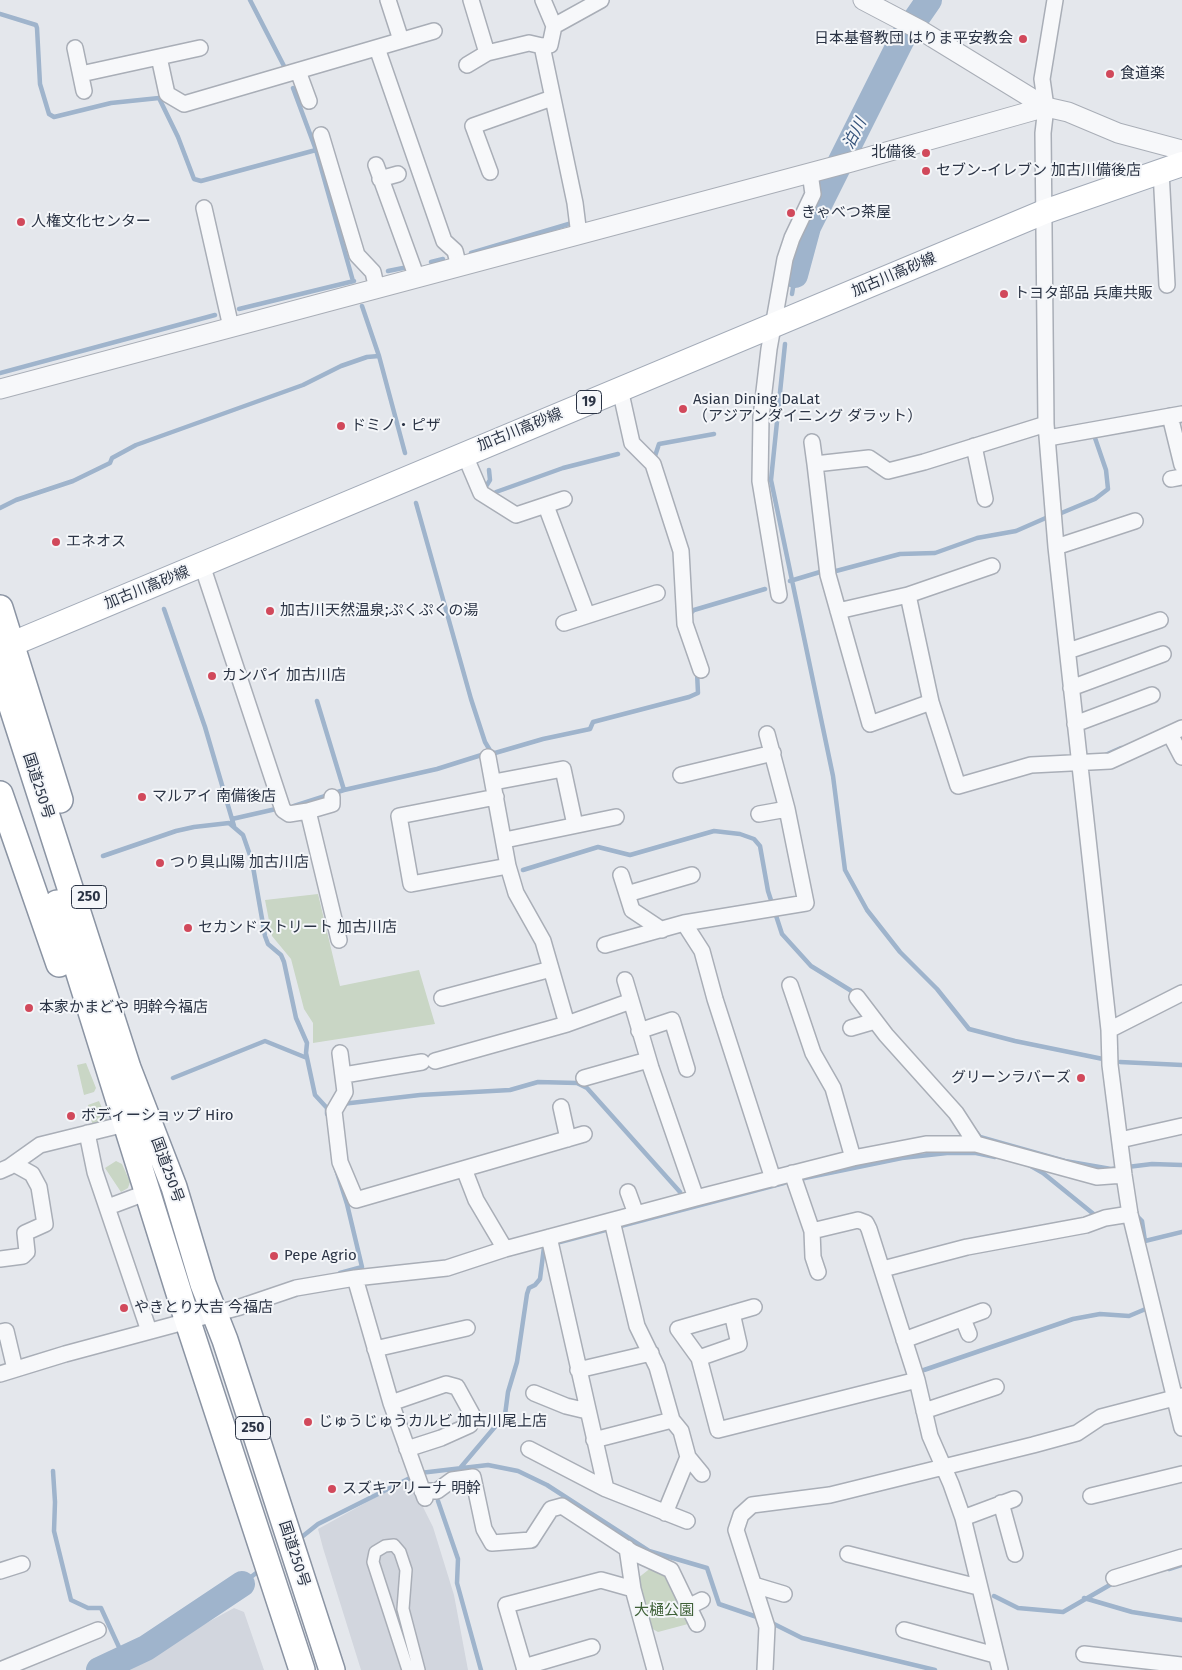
<!DOCTYPE html>
<meta charset="utf-8">
<style>
body{margin:0}
canvas{display:block;background:#e4e7ec}
</style>
<canvas width="1182" height="1670"></canvas>
<script>
const ctx = document.querySelector('canvas').getContext('2d');
ctx.lineJoin = 'round';
function fill(path, color) { ctx.fillStyle = color; ctx.fill(path, 'evenodd'); }
const toPath = rows => new Path2D(rows.map(r => 'M' + r).join(''));
function trace(path, color, width, dash) { ctx.strokeStyle = color; ctx.lineWidth = width; ctx.lineCap = dash ? 'butt' : 'round'; ctx.setLineDash(dash || []); ctx.stroke(path); }
function drawText(font, color, halo, rows, align = 'center') {
  ctx.font = font + ' "Fira Sans","Noto Sans JP",sans-serif'; ctx.lineWidth = 4; ctx.setLineDash([]); ctx.textBaseline = 'middle'; ctx.strokeStyle = halo; ctx.fillStyle = color; for (const [text, x, y, turn = 0] of rows) {
    ctx.save(); ctx.translate(x, y); ctx.rotate((+turn || 0) * Math.PI / 180); ctx.textAlign = isNaN(turn) ? turn : align; if (halo) ctx.strokeText(text, 0, 0); ctx.fillText(text, 0, 0); ctx.restore();
  }
}
const built = toPath([
 [412,1481,418,1497,433,1527,454,1595,468,1670,361,1670,323,1548,318,1529,378,1496],
 [234,1608,244,1612,264,1670,124,1670,148,1659,177,1639]
]);
const green = toPath([
 [318,894,340,986,419,970,435,1024,313,1043,313,1023,304,1009,291,959,272,936,265,900],
 [86,1063,96,1088,94,1092,84,1095,77,1065],
 [99,1101,107,1120,93,1127,88,1105],
 [116,1161,122,1164,130,1182,128,1188,121,1192,105,1168],
 [652,1567,666,1573,688,1624,658,1632,651,1628,638,1578]
]);
const stream = toPath([
 [250,0,284,66],
 [0,14,36,25,37,28,40,84,49,114,54,117,111,103,159,98,178,137,194,179,201,181,316,150],
 [293,88,316,150,353,281],
 [471,253,572,223],
 [431,262,443,259],
 [388,271,408,267],
 [792,294,795,275],
 [362,306,379,356,405,453],
 [239,309,354,281],
 [785,344,771,480,833,776,845,870,867,910,900,952,937,989,969,1029,1015,1041,1103,1059],
 [0,373,215,315],
 [655,456,659,444,714,434],
 [485,488,490,480,489,470],
 [496,492,563,468,618,454],
 [416,503,471,699,485,742,491,752],
 [0,508,16,500,73,481,110,463,112,458,136,445,303,385,341,366,367,357,379,356],
 [1059,514,1095,499,1108,489,1106,470,1095,438],
 [836,571,900,554,935,553,977,538,1016,531,1048,517],
 [790,581,820,572],
 [164,609,205,727,234,826],
 [690,614,694,610,765,589],
 [317,701,344,790],
 [1103,756,1121,748],
 [294,806,344,790,437,769,491,752,495,753,543,739,590,729,593,722,689,697,698,693,697,672],
 [232,819,276,809],
 [103,856,176,831,194,827,229,823,243,835,252,861,265,936,268,944,281,955,284,962,296,1018,307,1043,306,1053,315,1095,327,1108,327,1114],
 [523,870,598,847,630,855,714,831,740,834,754,839,760,846,768,891,782,934,811,966,858,995],
 [1120,1062,1182,1065],
 [173,1078,265,1041,307,1058],
 [342,1104,420,1095,510,1090,538,1082,577,1083,587,1088,680,1192],
 [977,1133,980,1137,1065,1161,1111,1169,1152,1164,1182,1165],
 [1029,1165,1043,1173,1096,1216],
 [335,1166,347,1204,362,1267,340,1273],
 [800,1179,902,1158,947,1153,976,1153,995,1157],
 [1138,1217,1142,1221,1145,1241,1182,1232],
 [560,1242,784,1183],
 [924,1370,1073,1319,1100,1314,1129,1316,1148,1308],
 [461,1467,505,1415,508,1392,517,1362,527,1294,529,1288,535,1285,540,1279,544,1247],
 [53,1471,55,1502,54,1531,71,1600,88,1608,101,1608,124,1658],
 [438,1501,458,1559,457,1583,481,1670],
 [298,1540,318,1524,420,1473,488,1465,518,1471,547,1485,649,1551,707,1568,719,1604,760,1618],
 [1169,1569,1182,1565],
 [242,1584,260,1570],
 [994,1596,1018,1608,1063,1612,1115,1582],
 [1084,1598,1132,1612,1182,1620],
 [770,1622,802,1638,935,1670]
]);
const river = toPath([
 [795,275,808,227,902,39,929,0],
 [99,1670,146,1648,242,1584]
]);
const pedestrian = toPath([
 [408,1670,373,1562,375,1552,385,1546,394,1545,400,1552,406,1570,403,1609,419,1670]
]);
const minor = toPath([
 [388,0,401,40],
 [471,0,487,53,529,43,542,46,575,203,579,235],
 [1055,0,1042,79,1046,107,1043,133,1046,424,1056,547,1109,1030,1110,1065,1124,1175,1130,1214,1182,1428],
 [554,26,601,0],
 [542,46,550,45,554,26,543,0],
 [75,48,84,91],
 [377,48,444,241,455,251,459,267],
 [159,57,167,94,184,104,434,31],
 [467,65,487,53],
 [298,71,309,101],
 [81,74,200,48],
 [321,135,357,255,373,272,377,289],
 [376,165,417,278],
 [1161,171,1167,285],
 [490,172,473,126,552,98],
 [380,179,398,174],
 [204,208,231,327],
 [620,389,632,443,653,464,681,551,685,624,701,670],
 [1170,416,1182,465],
 [1048,438,1182,414],
 [812,442,815,464],
 [974,446,985,499],
 [464,453,481,493,516,515,564,499],
 [1171,479,1182,477],
 [546,506,587,615],
 [1056,547,1135,521],
 [202,565,283,810,289,814,308,811,332,804,332,797],
 [779,595,760,481,761,417,769,349,785,259,792,238,813,194,810,173],
 [908,595,931,702,958,786,1031,765,1110,761,1182,728],
 [838,611,908,595,992,566],
 [564,623,657,593],
 [1068,651,1160,620],
 [1071,688,1163,654],
 [931,702,870,724,828,575,815,464,869,458,888,471,924,462,1046,424],
 [1075,724,1152,695],
 [1170,734,1182,757],
 [488,757,508,866,516,893,543,941,567,1024],
 [681,775,773,753],
 [494,782,563,769,575,825],
 [496,797,399,816,411,884,508,866],
 [308,811,339,940],
 [759,814,787,809],
 [505,840,616,817],
 [621,875,632,910,662,930],
 [627,894,692,875],
 [684,923,702,951,715,999,773,1179],
 [605,945,684,923,806,903,787,809,767,734],
 [625,980,651,1068,696,1198],
 [790,985,813,1053,833,1088,853,1158],
 [857,997,886,1035,956,1113,976,1144],
 [442,998,551,969],
 [851,1028,875,1021],
 [1109,1030,1182,993],
 [639,1031,672,1020,687,1069],
 [340,1053,345,1092,334,1111,340,1162,356,1200,584,1134],
 [435,1061,567,1024,631,1001],
 [344,1075,422,1062],
 [584,1078,648,1060],
 [561,1107,568,1139],
 [87,1133,95,1172,149,1331],
 [1120,1140,1182,1126],
 [464,1169,476,1200,505,1249],
 [0,1171,9,1167,40,1145,121,1125],
 [792,1173,812,1231,858,1220,866,1223,869,1229,917,1380,930,1436,951,1484,963,1518,1000,1670],
 [628,1192,636,1214],
 [108,1207,148,1192],
 [612,1221,637,1326,657,1367,672,1420,681,1431,688,1457,665,1513],
 [812,1231,813,1257,818,1272],
 [549,1237,606,1489],
 [0,1259,23,1256,27,1252,25,1233,45,1224,39,1187,32,1174,14,1164],
 [883,1269,967,1247,1086,1225,1105,1218,1130,1214],
 [355,1278,391,1403,425,1498],
 [754,1307,678,1329,699,1358,718,1430,917,1380],
 [963,1319,969,1334],
 [0,1332,6,1331,15,1369],
 [904,1340,983,1311],
 [375,1349,467,1328],
 [699,1358,739,1344,732,1313],
 [578,1370,651,1353],
 [0,1374,65,1354,240,1307,296,1288,355,1278,447,1268,505,1249,696,1198,853,1158,926,1144,976,1144,1097,1177,1124,1175],
 [534,1393,566,1406,587,1411],
 [391,1403,446,1384,457,1387,473,1416,470,1425,441,1438,407,1449],
 [924,1411,996,1387],
 [594,1440,672,1420],
 [529,1449,606,1489,687,1521],
 [688,1457,702,1474],
 [422,1491,437,1491,452,1480,473,1477,484,1529,492,1543,531,1540,551,1509,562,1506,632,1552,671,1570,697,1624],
 [1091,1496,1182,1474],
 [1001,1503,1015,1554],
 [963,1518,1014,1499],
 [627,1548,633,1589],
 [848,1554,978,1587],
 [0,1571,22,1564],
 [1114,1578,1182,1557],
 [754,1585,784,1594],
 [688,1607,702,1600],
 [904,1630,995,1655],
 [1084,1654,1182,1665],
 [524,1667,592,1647],
 [0,1670,98,1630],
 [525,1670,506,1605,601,1580,633,1589,655,1670],
 [765,1670,767,1627,736,1530,741,1515,752,1505,830,1495,1033,1445,1077,1433,1101,1417,1182,1396]
]);
const tertiary = toPath([
 [863,0,922,31,1046,107],
 [0,389,851,162,1046,107,1068,112,1118,133,1182,150]
]);
const primary = toPath([
 [0,649,1044,212,1182,164]
]);
const trunk = toPath([
 [0,608,60,800],
 [0,670,128,1068,174,1187,203,1284,225,1340,332,1670],
 [0,794,59,964],
 [57,903,188,1322,302,1670]
]);
const markers = [
 [1023,39,5,"#d1495b"],
 [1110,74,5,"#d1495b"],
 [926,153,5,"#d1495b"],
 [926,171,5,"#d1495b"],
 [791,213,5,"#d1495b"],
 [21,222,5,"#d1495b"],
 [1004,294,5,"#d1495b"],
 [683,409,5,"#d1495b"],
 [341,426,5,"#d1495b"],
 [56,542,5,"#d1495b"],
 [270,611,5,"#d1495b"],
 [212,676,5,"#d1495b"],
 [142,797,5,"#d1495b"],
 [160,863,5,"#d1495b"],
 [188,928,5,"#d1495b"],
 [29,1008,5,"#d1495b"],
 [1081,1078,5,"#d1495b"],
 [71,1116,5,"#d1495b"],
 [274,1256,5,"#d1495b"],
 [124,1308,5,"#d1495b"],
 [308,1422,5,"#d1495b"],
 [332,1489,5,"#d1495b"]
];
const shields = [
 [589,402,25],
 [89,897,35],
 [253,1428,35]
];
const shieldNames = [
 ["19",589,402],
 ["250",89,897],
 ["250",253,1428]
];
const poiNames = [
 ["日本基督教団 はりま平安教会",1013,39,"right"],
 ["食道楽",1120,74],
 ["北備後",916,153,"right"],
 ["セブン-イレブン 加古川備後店",936,171],
 ["きゃべつ茶屋",801,213],
 ["人権文化センター",31,222],
 ["トヨタ部品 兵庫共販",1014,294],
 ["Asian Dining DaLat",693,400],
 ["（アジアンダイニング ダラット）",693,417],
 ["ドミノ・ピザ",351,426],
 ["エネオス",66,542],
 ["加古川天然温泉;ぷくぷくの湯",280,611],
 ["カンパイ 加古川店",222,676],
 ["マルアイ 南備後店",152,797],
 ["つり具山陽 加古川店",170,863],
 ["セカンドストリート 加古川店",198,928],
 ["本家かまどや 明幹今福店",39,1008],
 ["グリーンラバーズ",1071,1078,"right"],
 ["ボディーショップ Hiro",81,1116],
 ["Pepe Agrio",284,1256],
 ["やきとり大吉 今福店",134,1308],
 ["じゅうじゅうカルビ 加古川尾上店",318,1422],
 ["スズキアリーナ 明幹",342,1489]
];
const streetNames = [
 ["加古川高砂線",894,275,-23],
 ["加古川高砂線",520,430,-22],
 ["加古川高砂線",147,588,-22],
 ["国道250号",38,786,72],
 ["国道250号",167,1170,70],
 ["国道250号",294,1554,72]
];
const parkNames = [
 ["大樋公園",664,1611]
];
const waterNames = [
 ["泊川",855,134,-63]
];
fill(built, '#d2d6de');
fill(green, '#c9d6c5');
trace(stream, '#9fb4cc', 4.5);
trace(river, '#9fb4cc', 26);
trace(pedestrian, '#a9aeb7', 14);
trace(minor, '#a9aeb7', 18);
trace(tertiary, '#a9aeb7', 21);
trace(primary, '#a3abb8', 26);
trace(trunk, '#8b94a3', 28);
trace(pedestrian, '#f7f8fa', 11);
trace(minor, '#f7f8fa', 15);
trace(tertiary, '#f7f8fa', 19);
trace(primary, '#fff', 24);
trace(trunk, '#fff', 25);
for (const [x, y, r, color] of markers) { const dot = new Path2D(); dot.arc(x, y, r, 0, 2 * Math.PI); ctx.fillStyle = color; ctx.fill(dot); trace(dot, '#f4f6f9', 2); }
for (const [x, y, w] of shields) { const box = new Path2D(); box.roundRect(x - w / 2, y - 11.5, w, 23, 4); ctx.fillStyle = '#f4f6f9'; ctx.fill(box); trace(box, '#2b3445', 1); }
drawText('bold 14px', '#2b3445', null, shieldNames);
drawText('15px', '#2b3445', '#f4f6f9', poiNames, 'left');
drawText('15px', '#2b3445', '#f4f6f9', streetNames);
drawText('15px', '#3f6138', '#f4f6f9', parkNames);
drawText('italic 16px', '#34527a', '#f4f6f9', waterNames);
</script>
